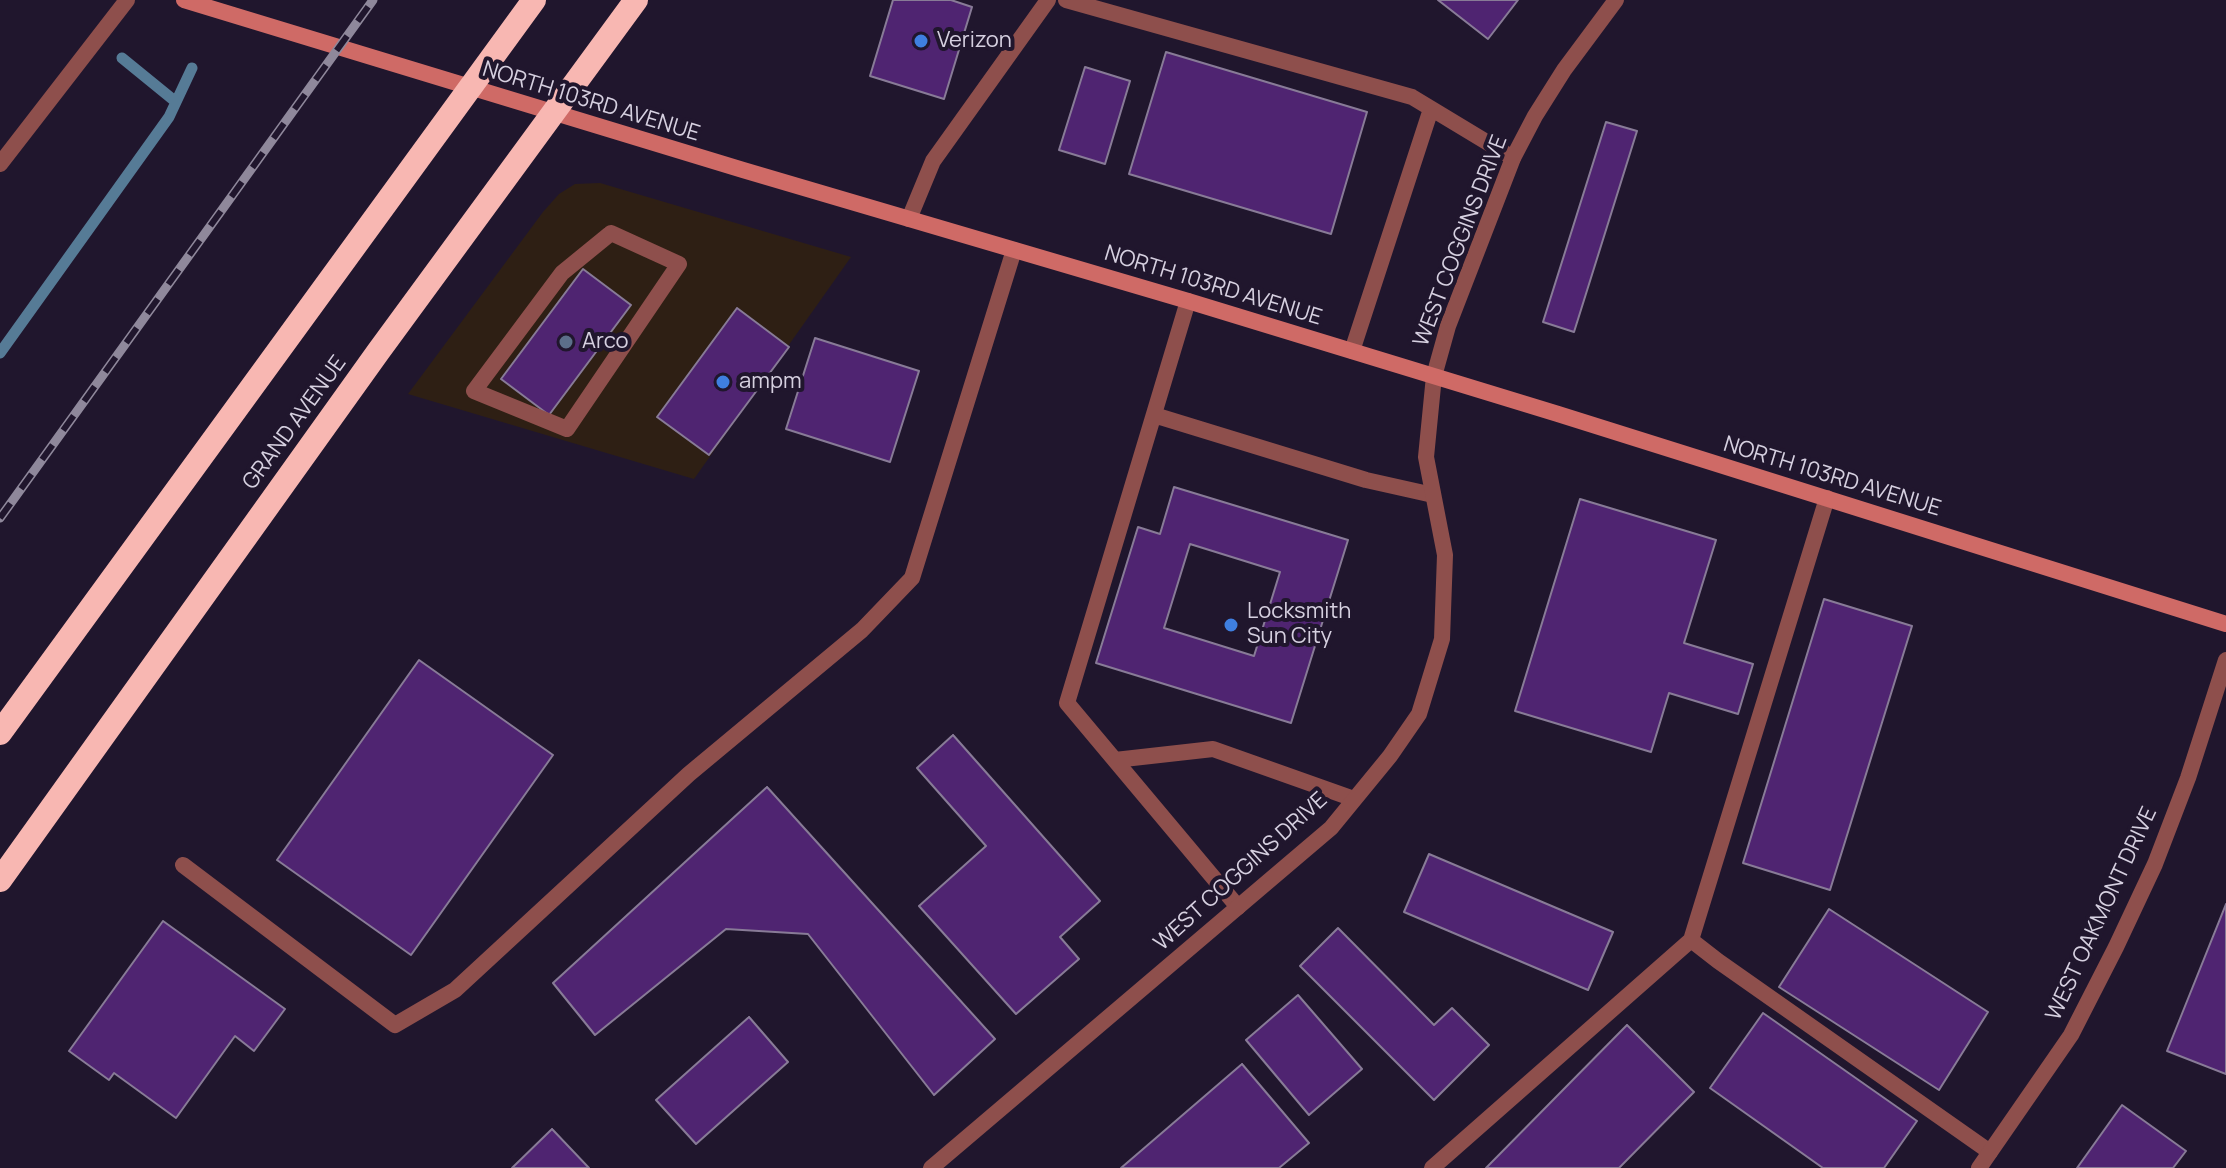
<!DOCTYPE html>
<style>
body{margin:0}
canvas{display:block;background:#20162d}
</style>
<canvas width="2226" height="1168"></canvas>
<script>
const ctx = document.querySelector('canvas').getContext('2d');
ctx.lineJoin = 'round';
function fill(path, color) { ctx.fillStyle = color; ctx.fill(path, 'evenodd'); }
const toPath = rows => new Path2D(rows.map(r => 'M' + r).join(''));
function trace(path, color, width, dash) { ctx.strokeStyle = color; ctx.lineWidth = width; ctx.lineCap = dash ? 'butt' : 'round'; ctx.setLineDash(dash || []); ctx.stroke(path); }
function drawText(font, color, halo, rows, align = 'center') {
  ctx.font = font + ' Manrope,sans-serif'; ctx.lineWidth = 8; ctx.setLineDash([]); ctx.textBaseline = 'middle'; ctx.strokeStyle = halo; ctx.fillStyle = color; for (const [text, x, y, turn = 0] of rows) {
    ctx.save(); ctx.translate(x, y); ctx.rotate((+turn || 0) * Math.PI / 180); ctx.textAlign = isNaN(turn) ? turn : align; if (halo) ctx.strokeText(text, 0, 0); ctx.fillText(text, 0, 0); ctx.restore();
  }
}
const commercial = toPath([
 [600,183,851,257,694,479,408,394,543,212,559,194,575,184]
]);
const stream = toPath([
 [122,58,176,102],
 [0,353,169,117,192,68]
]);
const building = toPath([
 [893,0,951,0,972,7,944,99,870,76,893,0],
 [1438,0,1518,0,1488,39,1438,0],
 [1166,52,1367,112,1331,234,1129,174,1166,52],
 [1085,67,1130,81,1105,164,1059,150,1085,67],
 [1606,122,1637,131,1574,332,1543,322,1606,122],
 [583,269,631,305,549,415,501,379,583,269],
 [737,308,789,347,709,455,657,417,737,308],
 [815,338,919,371,890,462,786,429,815,338],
 [1174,487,1348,540,1291,723,1096,663,1138,527,1160,534,1174,487],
 [1190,544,1280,572,1254,656,1164,628,1190,544],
 [1580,499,1716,540,1684,643,1753,664,1738,714,1669,693,1651,752,1515,711,1580,499],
 [1824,599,1912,626,1830,890,1743,863,1824,599],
 [419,660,553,755,411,955,277,860,419,660],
 [953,735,1100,901,1060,937,1079,959,1016,1014,919,906,986,846,917,768,953,735],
 [767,787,995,1039,934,1095,808,934,726,929,595,1035,553,983,767,787],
 [1429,854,1613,932,1588,990,1404,912,1429,854],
 [2226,904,2226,1074,2167,1051,2226,904],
 [1829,909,1988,1012,1939,1090,1779,987,1829,909],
 [163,921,285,1009,254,1051,235,1036,176,1118,114,1073,109,1080,69,1051,163,921],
 [1338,928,1434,1025,1452,1008,1489,1045,1434,1100,1300,966,1338,928],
 [1298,995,1362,1069,1309,1115,1246,1040,1298,995],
 [1763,1013,1917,1121,1884,1168,1823,1168,1710,1088,1763,1013],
 [749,1017,788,1062,696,1144,656,1100,749,1017],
 [1627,1025,1694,1092,1619,1168,1486,1168,1627,1025],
 [1242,1064,1309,1143,1279,1168,1121,1168,1242,1064],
 [2122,1105,2186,1151,2173,1168,2077,1168,2122,1105],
 [552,1129,589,1168,512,1168,552,1129]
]);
const lane = toPath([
 [1066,0,1412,97,1513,158],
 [909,219,933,161,1048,0],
 [611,233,679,264,567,429,474,391,562,273,611,233],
 [1188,301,1067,703,1238,907],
 [1352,351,1431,109],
 [1154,415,1366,480,1433,495],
 [1115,760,1213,749,1354,799],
 [183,865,395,1025,455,990,689,774,862,630,912,578,1014,250],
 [1691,940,1718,961,1990,1152],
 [1432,1168,1691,940,1827,498]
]);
const street = toPath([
 [0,164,127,0],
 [931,1168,1331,828,1390,756,1419,714,1442,639,1445,555,1426,457,1434,376,1448,326,1513,158,1535,116,1564,70,1616,0],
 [1979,1168,2071,1035,2116,947,2155,864,2188,778,2226,660]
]);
const secondary = toPath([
 [184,0,743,170,1188,301,1558,414,2226,624]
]);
const highway = toPath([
 [0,733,534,0],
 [0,880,378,352,636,0]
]);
const rail = toPath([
 [0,518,373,0]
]);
const markers = [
 [921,41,8,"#3f7fe0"],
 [566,342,8,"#5c6f8a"],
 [723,382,8,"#3f7fe0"],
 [1231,625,8,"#3f7fe0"]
];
const poiNames = [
 ["Verizon",937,41],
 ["Arco",582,342],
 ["ampm",739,382],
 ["Locksmith",1247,612],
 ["Sun City",1247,637]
];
const streetNames = [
 ["NORTH 103RD AVENUE",591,102,17],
 ["WEST COGGINS DRIVE",1461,241,-69],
 ["NORTH 103RD AVENUE",1213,286,17],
 ["GRAND AVENUE",295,423,-54],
 ["NORTH 103RD AVENUE",1832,477,17],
 ["WEST COGGINS DRIVE",1241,872,-42],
 ["WEST OAKMONT DRIVE",2102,914,-65]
];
fill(commercial, '#2e1f14');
trace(stream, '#567b96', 11);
fill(building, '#4f2471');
trace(building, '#887b97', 2);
trace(lane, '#8e4f4c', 16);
trace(street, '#8e4f4c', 16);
trace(secondary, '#cf6a66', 16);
trace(highway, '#f8b7b2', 24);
trace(rail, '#8f889b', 9);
trace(rail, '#20162d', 6, [18]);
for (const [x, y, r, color] of markers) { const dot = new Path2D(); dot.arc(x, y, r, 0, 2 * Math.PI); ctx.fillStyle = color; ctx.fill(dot); trace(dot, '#20162d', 3); }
drawText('22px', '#d6d0e0', '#20162d', poiNames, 'left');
drawText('22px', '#d6d0e0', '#20162d', streetNames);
</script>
